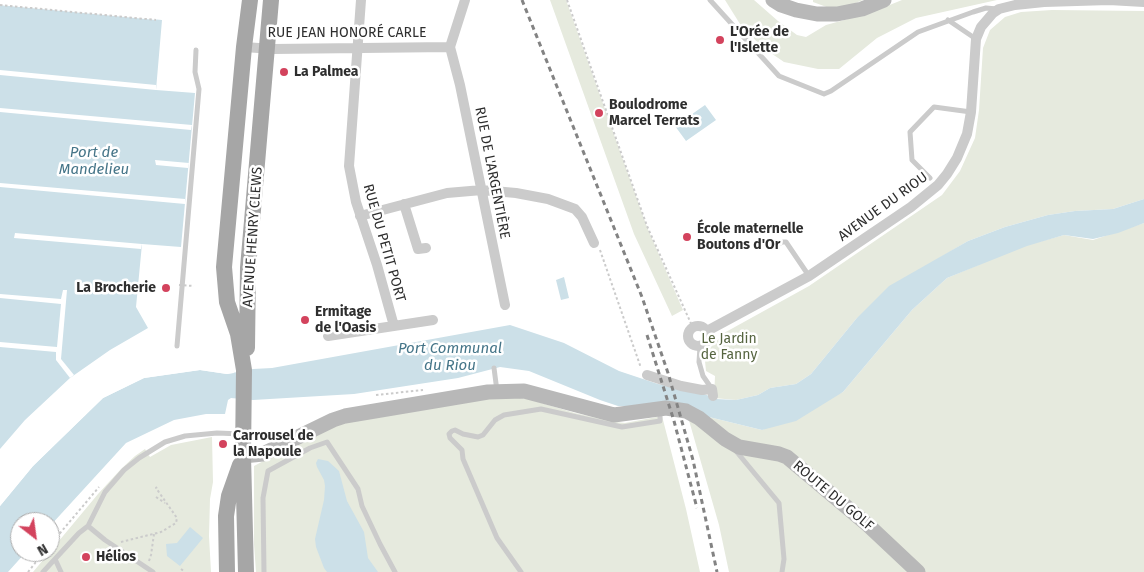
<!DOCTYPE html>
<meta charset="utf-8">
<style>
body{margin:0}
#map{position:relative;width:1144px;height:572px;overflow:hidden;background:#fff;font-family:"Fira Sans",sans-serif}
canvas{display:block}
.north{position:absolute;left:10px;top:512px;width:50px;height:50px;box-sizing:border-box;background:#fff;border:1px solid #ababab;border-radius:50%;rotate:150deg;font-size:14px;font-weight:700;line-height:20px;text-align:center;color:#2e2e2e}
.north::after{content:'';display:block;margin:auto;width:18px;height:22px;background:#d3435d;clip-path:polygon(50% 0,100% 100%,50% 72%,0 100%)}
</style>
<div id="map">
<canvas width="1144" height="572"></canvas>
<div class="north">N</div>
</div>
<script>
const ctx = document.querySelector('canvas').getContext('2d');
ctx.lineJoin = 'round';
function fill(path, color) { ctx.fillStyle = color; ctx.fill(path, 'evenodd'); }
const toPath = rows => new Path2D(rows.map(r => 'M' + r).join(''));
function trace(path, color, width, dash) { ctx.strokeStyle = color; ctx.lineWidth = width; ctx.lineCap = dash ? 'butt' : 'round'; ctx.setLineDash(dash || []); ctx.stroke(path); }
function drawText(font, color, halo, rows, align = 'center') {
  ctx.font = font + ' "Fira Sans",sans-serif'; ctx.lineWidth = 5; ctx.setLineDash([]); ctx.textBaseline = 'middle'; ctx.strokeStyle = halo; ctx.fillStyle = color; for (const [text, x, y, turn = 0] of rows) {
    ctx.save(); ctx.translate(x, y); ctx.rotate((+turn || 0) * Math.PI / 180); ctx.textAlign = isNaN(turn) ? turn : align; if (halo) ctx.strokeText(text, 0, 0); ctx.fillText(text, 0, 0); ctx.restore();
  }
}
const green = toPath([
 [550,0,566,0,647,227,683,310,672,316,634,234],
 [725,0,754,0,778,21,797,35,806,37,826,25,870,13,902,0,997,0,916,18,877,38,839,69,818,69,784,62,762,47,740,24],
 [813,0,863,0,843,8,832,9,813,2],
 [1052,10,1144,11,1144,199,1113,209,1075,211,1048,215,1005,227,968,241,941,257,856,319,811,374,796,384,770,388,758,395,736,400,714,398,715,376,706,371,705,361,711,347,724,333,809,286,942,195,960,171,975,138,979,110,983,48,990,30,1005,17,1021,12],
 [1144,223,1144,572,729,572,719,525,688,417,709,417,762,430,843,392,912,310,947,278,1024,246,1064,235,1093,240],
 [494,395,528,399,575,413,615,422,625,423,662,416,686,509,700,572,256,572,254,544,254,466,336,423],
 [212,437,213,482,210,499,209,536,211,572,33,572,98,494,121,469,135,456,145,449,150,457,171,445]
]);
const water = toPath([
 [0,5,162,20,156,90,195,93,181,247,142,244,136,307,148,328,110,350,70,378,25,420,0,449],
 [705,105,716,120,686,141,675,126],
 [1144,199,1144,223,1118,233,1093,239,1064,235,1027,246,947,278,912,310,843,392,796,421,762,430,709,417,645,406,618,406,600,400,529,371,500,367,458,378,354,394,253,400,231,398,228,400,225,414,206,414,174,420,126,443,50,526,50,522,20,522,20,552,26,552,8,572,0,572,0,506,33,466,103,398,144,378,200,370,227,374,253,369,272,368,510,325,564,343,619,371,658,384,702,393,716,399,736,400,758,395,770,388,796,384,811,374,856,319,889,286,968,241,1005,227,1048,215,1075,211,1113,209],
 [564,277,569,298,561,300,556,280],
 [318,459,328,461,339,471,347,501,364,532,368,558,378,572,327,572,324,568,316,547,315,539,324,500,325,486,324,480,317,467,316,463],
 [190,527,203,538,180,566,167,556,166,544,177,543]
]);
const pier = toPath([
 [0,3,157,17,156,20,0,5],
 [0,70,156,85,156,90,0,75],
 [0,108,192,125,191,130,0,112],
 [155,160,189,163,188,168,156,165],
 [0,183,185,199,185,204,0,187],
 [15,233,142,244,141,249,14,238],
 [63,290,67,290,61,359,74,375,70,378,56,360,56,352,0,347,0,342,57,347,61,304,0,298,0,294,61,299],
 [199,367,227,372,233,371,234,373,227,374,200,370,144,378,103,398,33,466,0,506,0,503,32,464,101,396,143,376]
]);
const path = toPath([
 [567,0,647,226,693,328],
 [0,5,156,20],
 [600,250,641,368],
 [376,395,423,390],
 [256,440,264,435],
 [156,497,165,503],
 [121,542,161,532,176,523,177,518,156,488,157,487],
 [50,545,99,487],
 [149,561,151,555,154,534],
 [181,569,185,572],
 [28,572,44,552]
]);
const lane = toPath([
 [710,0,779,76,824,94,831,91,918,32,973,12,986,8,997,9],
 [948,20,976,39],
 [930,178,912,160,910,132,934,107,971,112],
 [776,246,782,242,786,242,809,276],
 [177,346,199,89,195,72,196,50],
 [700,347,699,362,703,376,712,389],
 [494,368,497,391],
 [736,451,779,503,784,559,782,572],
 [88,526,105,540,153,572],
 [55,559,61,572],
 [43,572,79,533,88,526,105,492,124,470,139,458,165,442,185,436,217,433,242,434],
 [264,572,263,498,268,471,310,448,327,442,358,489,362,506,380,544,395,572],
 [521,572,497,538,463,459,462,450,450,438,449,434,452,431,455,430,463,434,478,437,483,435,495,420,504,415,541,409,622,427,660,421,660,412]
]);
const street = toPath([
 [361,0,349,166,356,202,377,265,394,326],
 [244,47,273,49,450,47],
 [450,47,460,85,505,305],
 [450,47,465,0],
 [404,204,418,249,426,248],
 [360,216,447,193,482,190,516,193,548,199,575,209,582,217,594,243],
 '688 336a10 10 0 1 1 20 0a10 10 0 1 1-20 0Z',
 [707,331,809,276,911,207,938,185,947,174,957,158,967,134,971,112,976,39,981,27,993,13,999,9,1015,5,1044,2,1109,0,1144,2],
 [328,336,433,320],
 [647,375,681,386,702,390,712,389,713,396]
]);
const secondary = toPath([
 [773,0,781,5,796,10,817,14,837,14,862,9,884,0],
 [243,456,263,454,333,420,345,416,488,392,524,391,614,415,666,408,686,411,699,418,725,439,739,447,779,454,787,457,868,525,918,572]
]);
const primary = toPath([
 [247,348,248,268,271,0],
 [227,572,226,516,229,496,240,465],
 [246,572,243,456,244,370,238,334,227,302,224,267,244,47,250,0]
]);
const rail = toPath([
 [522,0,642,297,668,373,693,460,717,572],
 [647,335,674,421,697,508]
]);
const pathBridge = toPath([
 [179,285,194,286]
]);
const markers = [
 [720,40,5,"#d3435d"],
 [284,72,5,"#d3435d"],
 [599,113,5,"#d3435d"],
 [687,237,5,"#d3435d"],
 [166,288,5,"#d3435d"],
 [305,320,5,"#d3435d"],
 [223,444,5,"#d3435d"],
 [86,557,5,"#d3435d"]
];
const poiNames = [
 ["L'Orée de",730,32],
 ["l'Islette",730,48],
 ["La Palmea",294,72],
 ["Boulodrome",609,105],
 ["Marcel Terrats",609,121],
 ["École maternelle",697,229],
 ["Boutons d'Or",697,245],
 ["La Brocherie",156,288,"right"],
 ["Ermitage",315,312],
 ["de l'Oasis",315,328],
 ["Carrousel de",233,436],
 ["la Napoule",233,452],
 ["Hélios",96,557]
];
const streetNames = [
 ["RUE JEAN HONORÉ CARLE",347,33],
 ["RUE DE L'ARGENTIÈRE",492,173,79],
 ["AVENUE DU RIOU",883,207,-36],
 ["AVENUE HENRY CLEWS",253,237,-86],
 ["RUE DU PETIT PORT",384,243,74],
 ["ROUTE DU GOLF",833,496,40]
];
const parkNames = [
 ["Le Jardin",729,339],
 ["de Fanny",729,355]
];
const waterNames = [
 ["Port de",94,153],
 ["Mandelieu",94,170],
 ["Port Communal",450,349],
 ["du Riou",450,366]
];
fill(green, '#e6eade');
fill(water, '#cce0e8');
fill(pier, '#fff');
trace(path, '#cbcbcb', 2, [2.5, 2.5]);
trace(lane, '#cbcbcb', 5);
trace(street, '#cbcbcb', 10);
trace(secondary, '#b8b8b8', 15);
trace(primary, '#a6a6a6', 16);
trace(rail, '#838383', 3, [5, 4]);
trace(pathBridge, '#cbcbcb', 2, [2.5, 2.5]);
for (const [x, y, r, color] of markers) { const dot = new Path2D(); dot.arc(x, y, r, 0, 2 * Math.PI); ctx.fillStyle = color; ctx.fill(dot); trace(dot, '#fff', 2); }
drawText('bold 14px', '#2e2e2e', '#fff', poiNames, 'left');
drawText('14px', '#2e2e2e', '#fff', streetNames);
drawText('14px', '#566540', '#fff', parkNames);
drawText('italic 15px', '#457588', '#fff', waterNames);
</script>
